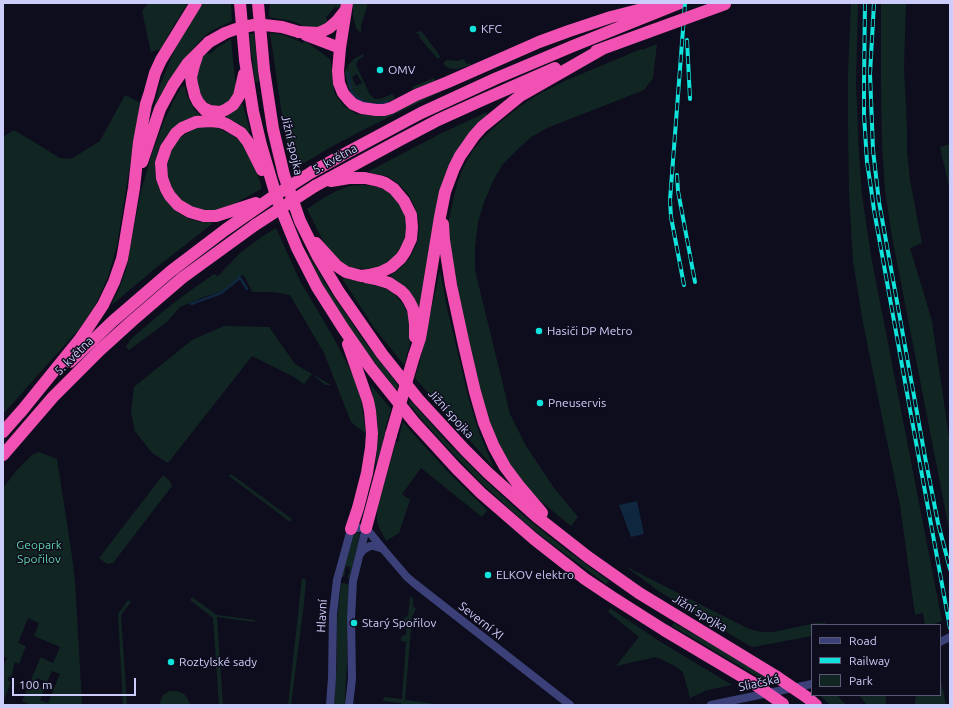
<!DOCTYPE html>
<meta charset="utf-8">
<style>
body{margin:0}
#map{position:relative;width:953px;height:708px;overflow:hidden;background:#0e0d1d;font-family:Ubuntu,sans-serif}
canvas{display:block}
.frame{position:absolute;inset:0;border:4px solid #cdcdfb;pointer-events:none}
.legend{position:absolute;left:811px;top:624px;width:130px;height:72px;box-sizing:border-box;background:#0e0d1d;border:1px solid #5a5a76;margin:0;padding:5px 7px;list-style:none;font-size:12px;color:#cdcdfb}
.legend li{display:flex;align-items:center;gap:8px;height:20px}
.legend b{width:20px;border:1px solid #5a5a76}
.scale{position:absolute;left:12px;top:678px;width:124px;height:18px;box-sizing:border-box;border:2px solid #cdcdfb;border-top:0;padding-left:5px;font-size:12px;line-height:14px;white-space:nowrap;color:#cdcdfb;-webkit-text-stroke:3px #0e0d1d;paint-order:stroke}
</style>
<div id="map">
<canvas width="953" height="708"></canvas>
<div class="frame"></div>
<ul class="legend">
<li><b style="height:5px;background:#3b4178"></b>Road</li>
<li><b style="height:5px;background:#10e3dc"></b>Railway</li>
<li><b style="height:11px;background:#112623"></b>Park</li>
</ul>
<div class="scale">100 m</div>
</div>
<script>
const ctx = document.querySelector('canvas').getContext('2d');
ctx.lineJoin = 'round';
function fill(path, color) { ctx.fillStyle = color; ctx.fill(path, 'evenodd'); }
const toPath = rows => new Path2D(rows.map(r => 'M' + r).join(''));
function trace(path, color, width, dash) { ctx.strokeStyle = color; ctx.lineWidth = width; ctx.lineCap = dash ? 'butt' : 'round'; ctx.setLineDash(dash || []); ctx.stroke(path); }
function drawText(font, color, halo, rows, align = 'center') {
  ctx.font = font + ' Ubuntu,sans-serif'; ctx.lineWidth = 3; ctx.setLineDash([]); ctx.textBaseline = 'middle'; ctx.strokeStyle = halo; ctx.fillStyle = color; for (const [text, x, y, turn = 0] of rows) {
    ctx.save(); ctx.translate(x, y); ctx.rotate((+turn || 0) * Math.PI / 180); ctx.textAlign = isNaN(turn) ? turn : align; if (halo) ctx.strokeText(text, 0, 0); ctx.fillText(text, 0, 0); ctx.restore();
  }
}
const green = toPath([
 [148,3,188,3,171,30,161,49,151,52,142,11],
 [202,3,231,3,232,21,213,30,207,34,194,47,180,66,153,111,159,88,171,58,178,42],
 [270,3,341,3,340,8,335,7,326,17,328,24,318,27,303,27,302,25,292,21,269,17],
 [353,3,368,3,361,26,361,33,356,28,355,24,353,15],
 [851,3,858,3,856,83,859,155,862,195,871,256,942,621,931,625,925,625,923,613,915,615,900,505,863,323,853,261,849,194,848,119,848,74],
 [881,3,906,3,904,67,907,129,907,152,910,180,922,243,910,248,932,321,950,444,950,534,892,237,885,190,882,143,881,82],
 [419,31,422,32,438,53,440,57,439,58,437,58,419,37,420,36,419,34,415,33],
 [270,33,284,35,303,43,305,41,330,59,332,69,333,85,335,94,344,106,356,114,378,116,383,116,439,90,440,92,363,130,329,148,294,169,291,162,282,115],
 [249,34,254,34,259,80,257,83,256,83,255,81],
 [231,39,236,89,231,100,221,106,212,105,208,103,203,99,197,85,197,73,202,58,206,53,210,54,217,48],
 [657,44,653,78,644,90,547,128,531,137,518,149,503,164,494,179,484,202,478,222,475,247,475,270,510,414,526,446,554,488,578,517,571,526,533,495,505,458,483,405,458,305,448,238,449,218,457,184,464,166,473,150,483,138,500,122,519,107,539,94,567,80,641,49,642,50],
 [363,54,364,56,358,60,356,65,370,95,375,99,380,99,392,94,395,97,394,99,392,100,389,102,388,101,381,103,370,102,361,100,350,91,348,87,345,74,345,70,347,69,348,65,354,59],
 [357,74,362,83,356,86,352,77],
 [464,59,466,64,470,63,471,65,461,68,454,69,449,68,444,65,444,62,447,60,458,61],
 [434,78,435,81,414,91,412,87],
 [182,86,185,87,187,96,194,109,199,114,199,116,191,118,183,121,172,130,166,136,158,151,156,159,155,165,156,179,160,191,163,196,176,211,187,218,193,220,200,222,211,222,212,224,158,266,113,304,112,303,118,291,126,270,128,260,140,195,152,153,164,121,175,98],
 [125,95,140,103,117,245,108,277,96,304,81,327,3,414,3,137,14,130,60,158,71,159,100,141],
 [241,104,243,105,250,131,248,133,241,125,226,118,226,117,233,111],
 [487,112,487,118,465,142,420,306,418,306,413,296,407,288,391,277,391,275,398,270,409,259,416,246,418,238,419,223,418,216,415,207,409,195,399,184,387,176,370,173,369,171,440,134],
 [199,127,212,127,218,128,230,134,240,141,244,147,254,165,261,185,261,189,234,204,216,210,209,211,195,209,182,201,177,196,170,185,168,179,167,171,169,155,176,142,181,137,192,130],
 [950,144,950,191,940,147],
 [362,185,373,186,388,191,398,201,405,215,406,221,406,235,402,248,391,261,381,266,368,269,353,268,339,262,325,245,307,209,325,197,337,191,350,186],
 [276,228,300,281,332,335,353,375,361,399,366,434,351,422,324,353,290,295,273,292,252,292,245,277,242,275,223,291,206,296,180,307,167,322,129,350,127,348,126,346,128,344,131,339,161,313,183,296,214,274,218,276,240,253,263,236],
 [307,254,308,254,328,288,362,338,398,385,396,390,366,351,340,314,323,285],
 [440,270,447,308,469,400,480,435,494,468,415,378,420,361],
 [344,278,371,284,386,289,393,293,403,304,409,317,411,333,409,347,404,365,375,329,364,312,343,280],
 [224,326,269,327,295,364,331,385,325,385,312,374,304,384,294,377,252,356,168,463,152,453,135,431,131,412,134,387,192,340],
 [371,385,391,409,385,429,386,430,377,463,375,463,377,452,378,425,371,386],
 [410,400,448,443,485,480,524,516,565,549,609,581,606,584,544,538,521,519,479,481,442,442,423,421,409,404],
 [403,422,417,438,448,472,487,510,482,517,421,468,402,494,410,500,399,533,386,541,379,527,377,520,377,509,396,442,398,442],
 [39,452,57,459,71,549,75,581,82,705,31,705,22,701,23,699,40,659,40,657,53,663,60,647,34,636,39,623,28,618,18,643,26,646,19,664,15,662,13,667,14,667,11,677,9,676,7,680,11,682,4,700,3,699,3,666,7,658,3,656,3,488,17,470,32,455],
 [52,671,60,674,48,703,40,700,44,689,34,685,37,678,47,682],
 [231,474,292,519,290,522,229,476],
 [163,475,169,480,172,486,113,563,107,564,99,558],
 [355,533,360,533,359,539,350,576,349,578,347,577,348,575,349,575,350,567,346,566,344,577,342,576,351,537],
 [625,566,749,629,761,632,773,632,816,623,825,623,827,625,812,625,812,636,753,647,748,645,660,592],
 [302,578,306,580,304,603,291,705,288,705],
 [341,583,348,584,349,586,347,625,347,662,345,697,345,705,334,705,337,664,337,621],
 [410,596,413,599,413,606,416,609,412,617,405,700,442,705,413,705,405,704,405,705,401,705,401,703,383,701,384,697,402,699,406,642,401,641,401,637,406,634,407,623,404,623,404,618,408,616],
 [192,597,217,615,255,620,255,622,217,617,223,705,219,705,213,618,190,600],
 [128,600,131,602,121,615,127,705,123,705,118,614],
 [610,608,659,641,732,685,707,690,690,698,683,672,675,666,656,657,616,666,639,637,608,612],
 [674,623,722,650,767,678,762,679,672,626],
 [940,678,946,705,867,705,859,695,886,695,886,704,915,705,916,695,940,695],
 [170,691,177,691,184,694,188,699,190,705,159,705,162,697,164,694],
 [820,695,837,695,846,705,830,705]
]);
const water = toPath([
 [637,501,644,534,631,537,619,505]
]);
const stream = toPath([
 [348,73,351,90,354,95,358,98,365,102,374,104,382,103,388,102],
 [239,276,247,289],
 [191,304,221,293,240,278]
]);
const minor = toPath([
 [366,528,383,549,407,577,414,583,570,705],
 [360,554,363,550,370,546,374,546,383,549],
 [940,642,950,637],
 [330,705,332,678,333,614,337,580,351,529,356,528,366,528],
 [349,705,352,679,351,618,353,581,366,528],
 [711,705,812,684]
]);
const highway = toPath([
 [240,3,245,60,253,111,261,145,277,199,297,248,317,287,343,328,370,367,414,422,456,468,481,493,534,539,585,579,612,597,664,630,753,683],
 [258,3,264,70,273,129,284,175,300,221,318,257,339,292,382,354,418,399,465,450,488,473,537,517,588,557,639,593,777,677],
 [347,3,340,48,338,71,339,83,343,93,348,99,353,104,362,108,376,110,384,110,391,108,416,95,448,82,539,42,569,31,611,17,666,3],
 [299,32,318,33,323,31,329,28,337,21,345,11],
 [306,35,340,48],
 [596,51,648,32],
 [197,56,194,65,191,77,192,84,195,96,198,102,205,110,221,121],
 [206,109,210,111,220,112,225,110,233,105,239,96,244,74],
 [142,162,160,109,173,85,188,63,209,42],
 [312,172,348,152,421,113,497,78,573,46,680,3],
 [315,186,400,140,438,120,480,101,555,68],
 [256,203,216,216,204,216,190,212,178,205,170,196,166,189,162,178,161,163,166,148,176,133,182,128,196,122,210,121,220,122,226,124,241,133,248,142,262,170],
 [443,224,444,240,451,285,464,345,475,392,484,423,494,447,505,467,520,487,542,513],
 [316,243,337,266,346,272,361,276,369,275,381,272,391,267,401,258,405,252,411,239,412,227,411,215,404,201,394,189,385,183,379,181,365,178,349,178,331,181],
 [366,277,376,279,389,283,401,291,405,295,409,301,413,309,415,324,415,337],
 [348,344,368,401,370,411,372,433,371,448,367,473,358,508,351,529],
 [414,356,420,338,423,321,440,217,445,192,454,168,460,156,474,136,482,127,520,96,604,48],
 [70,362,113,321,171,271,225,230,274,196],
 [20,413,80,339,89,326,103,305,114,282,122,259,124,248,134,188,139,142,146,104,149,95,155,73,161,60,196,3],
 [3,432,25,407],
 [3,455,53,397,100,350,132,321,182,278,255,225],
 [366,528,391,435],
 [808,698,816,705]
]);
const rail = toPath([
 [865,3,864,82,864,115,867,162,871,188,874,210,907,393,950,628],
 [874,3,870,74,871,99,873,150,879,202,925,457,938,523,950,569],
 [687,40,690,99],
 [677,175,678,191,695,282],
 [684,285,671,217,670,200,685,3]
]);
const highwayBridge = toPath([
 [648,32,725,4],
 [209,42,225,33,233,30,243,27,254,25,264,25,282,27,299,32],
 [274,196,312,172],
 [255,225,315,186],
 [391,435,414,356],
 [777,677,808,698],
 [753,683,783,704]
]);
const markers = [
 [473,29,4,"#10e3dc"],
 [380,70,4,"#10e3dc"],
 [539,331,4,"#10e3dc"],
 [540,403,4,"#10e3dc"],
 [488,575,4,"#10e3dc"],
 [354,623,4,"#10e3dc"],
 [171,662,4,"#10e3dc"]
];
const poiNames = [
 ["KFC",481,29],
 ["OMV",388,70],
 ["Hasiči DP Metro",547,331],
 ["Pneuservis",548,403],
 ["ELKOV elektro",496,575],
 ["Starý Spořilov",362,623],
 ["Roztylské sady",179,662]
];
const streetNames = [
 ["Jižní spojka",292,145,77],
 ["5. května",335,159,-29],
 ["5. května",74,356,-45],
 ["Jižní spojka",451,414,48],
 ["Jižní spojka",700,613,31],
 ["Hlavní",322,616,-87],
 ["Severní XI",481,621,38],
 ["Sliačská",759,683,-12]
];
const parkNames = [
 ["Geopark",39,545],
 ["Spořilov",39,559]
];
fill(green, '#112623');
fill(water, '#0f283f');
trace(stream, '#0f283f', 2.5);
trace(minor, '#3b4178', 8);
trace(highway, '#f251b4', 12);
trace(rail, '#10e3dc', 4);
trace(rail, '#0e0d1d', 2.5, [8]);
trace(highwayBridge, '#f251b4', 12);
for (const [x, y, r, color] of markers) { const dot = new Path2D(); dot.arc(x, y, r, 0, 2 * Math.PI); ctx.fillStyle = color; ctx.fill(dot); trace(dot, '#0e0d1d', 1.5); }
drawText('12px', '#cdcdfb', '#0e0d1d', poiNames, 'left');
drawText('12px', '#cdcdfb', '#0e0d1d', streetNames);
drawText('12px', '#5fd5a8', '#0e0d1d', parkNames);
</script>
